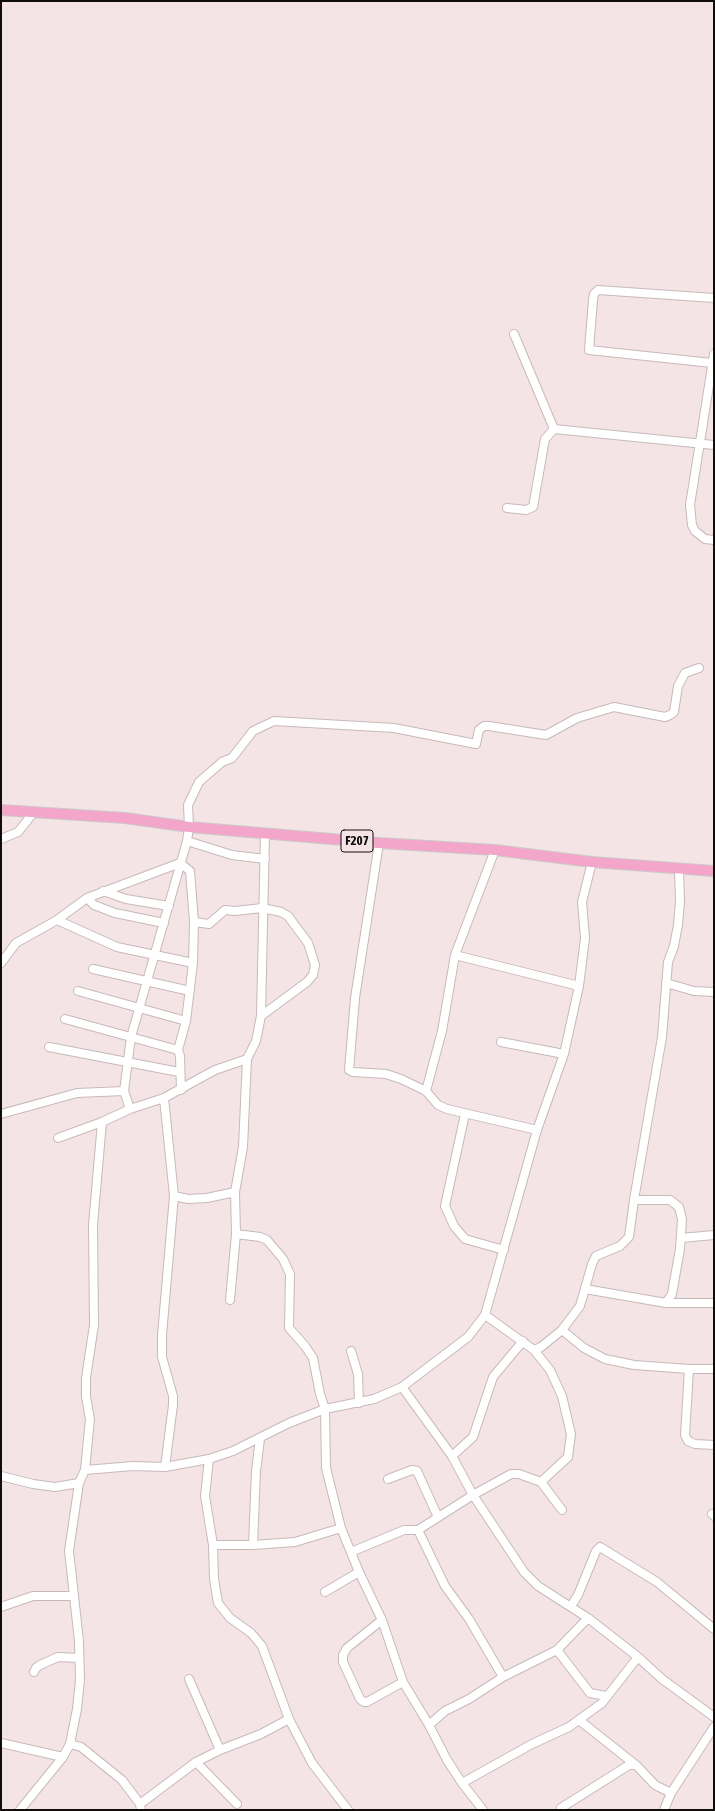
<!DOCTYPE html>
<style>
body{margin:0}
#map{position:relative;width:715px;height:1811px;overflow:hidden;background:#f5e4e5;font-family:"Asap Condensed",sans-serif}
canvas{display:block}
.frame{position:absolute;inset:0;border:2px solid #120d0d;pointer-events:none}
</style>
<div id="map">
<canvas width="715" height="1811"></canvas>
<div class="frame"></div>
</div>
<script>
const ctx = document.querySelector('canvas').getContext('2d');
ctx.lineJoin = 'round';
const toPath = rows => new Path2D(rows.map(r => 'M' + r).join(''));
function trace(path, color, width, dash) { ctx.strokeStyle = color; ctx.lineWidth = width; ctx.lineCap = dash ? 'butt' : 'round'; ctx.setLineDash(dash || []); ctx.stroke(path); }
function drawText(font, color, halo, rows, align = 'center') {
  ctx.font = font + ' "Asap Condensed",sans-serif'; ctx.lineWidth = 3; ctx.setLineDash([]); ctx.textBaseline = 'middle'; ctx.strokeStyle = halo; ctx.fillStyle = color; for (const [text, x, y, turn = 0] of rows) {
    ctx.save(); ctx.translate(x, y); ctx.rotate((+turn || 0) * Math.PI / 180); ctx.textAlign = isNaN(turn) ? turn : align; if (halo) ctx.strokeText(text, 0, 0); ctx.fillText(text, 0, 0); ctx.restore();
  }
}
const minor = toPath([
 [514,334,554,429],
 [714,354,690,505,692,525,695,531,705,539,714,540],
 [712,363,589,350,593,300,594,294,598,290,714,298],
 [554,429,714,445],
 [507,508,526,510,533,507,545,439,554,429],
 [1,839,18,832,34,812],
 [187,841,232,855,265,859],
 [379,843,355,998,349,1070,353,1072,386,1074,401,1079,426,1091,438,1105,447,1109,537,1130],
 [103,891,126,899,169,906],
 [87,898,94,905,115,913,164,923],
 [57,920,117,947,193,963],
 [194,922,209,924,225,910,235,911,262,908,281,912,288,916,308,943,315,965,313,975,307,982,261,1016],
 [455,955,579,986],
 [1,963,16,943,57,920,87,898,180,863,190,871,194,922,193,963,186,1021,178,1050,180,1056,181,1090],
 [93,969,190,991],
 [666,983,694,991,714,992],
 [78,991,186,1021],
 [65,1019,178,1050],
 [501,1042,564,1054],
 [49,1047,179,1072],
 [426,1091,442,1031,455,955,495,850],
 [164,1098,174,1196,162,1335,162,1357,173,1396,173,1405,165,1467],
 [130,1109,124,1091,131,1037,187,841,189,827,188,805,199,782,222,762,232,758,253,731,274,721,394,728,476,744,479,730,484,726,489,726,546,735,577,718,614,707,665,717,670,715,674,712,678,686,685,673,699,668],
 [1,1114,77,1093,124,1091],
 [465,1114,445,1206,454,1226,465,1239,504,1250],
 [58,1138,102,1122,130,1109,164,1098,215,1070,247,1059],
 [174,1196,188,1199,207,1198,235,1192],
 [634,1200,670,1200,679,1207,682,1219,680,1249,672,1294,666,1303],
 [236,1234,260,1237,267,1240,283,1259,290,1274,289,1328,305,1346,313,1358,320,1394,325,1409,326,1468,341,1528,359,1572,382,1620,403,1682,429,1725,447,1760,462,1783,483,1810],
 [681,1238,714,1235],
 [585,1289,666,1303,714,1303],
 [230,1300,236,1234,235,1192,243,1147,247,1059,256,1041,261,1016,265,833],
 [485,1315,534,1350,550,1370,562,1396,571,1434,568,1457,541,1482],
 [562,1330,584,1348,605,1359,634,1365,689,1369,714,1369],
 [534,1350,541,1347,562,1330,580,1306,592,1264,596,1256,620,1246,629,1237,634,1200,662,1037,668,962,674,946,678,925,680,901,679,869],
 [351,1351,358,1374,359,1403],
 [689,1369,685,1435,688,1441,695,1444,714,1445],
 [402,1387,452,1456,473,1495,524,1572,538,1586,588,1618,638,1657,662,1679,714,1717],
 [452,1456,473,1437,493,1377,523,1341],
 [209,1459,205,1496,213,1545,214,1579,218,1603,230,1618,251,1633,262,1646,289,1719,312,1763,348,1810],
 [85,1470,133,1466,165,1467,209,1459,233,1451,289,1423,325,1409,374,1399,402,1387,468,1337,485,1315,537,1130,564,1054,579,986,585,938,582,902,592,862],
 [1,1476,33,1484,55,1487,79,1483],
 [388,1479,412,1470,417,1471,438,1517],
 [712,1514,714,1516],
 [418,1530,445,1586,469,1619,503,1677],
 [213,1545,253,1545,295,1542,341,1528],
 [253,1545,256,1471,260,1439],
 [351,1552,404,1530,418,1530,473,1495,511,1474,519,1474,541,1482,562,1510],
 [325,1592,359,1572],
 [571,1606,578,1595,596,1551,600,1547,657,1582,714,1629],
 [1,1607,33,1596,73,1596],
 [382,1620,347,1648,343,1655,343,1662,360,1699,364,1702,367,1702,403,1682],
 [557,1650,590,1693,606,1696],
 [34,1672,36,1668,40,1665,58,1657,79,1658],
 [189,1679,220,1750],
 [579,1720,637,1766,655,1785,671,1793],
 [429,1725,445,1711,469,1699,503,1677,557,1650,588,1618],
 [1,1743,63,1757],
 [70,1744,81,1747,122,1780,140,1804,141,1810],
 [196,1762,237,1804],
 [462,1783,532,1744,569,1727,602,1703,638,1657],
 [140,1804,196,1762,220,1750,261,1734,289,1719],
 [561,1808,629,1765,633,1765],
 [20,1810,63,1757,70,1744,77,1709,80,1680,79,1641,69,1551,79,1483,85,1470,90,1419,86,1397,86,1378,94,1325,93,1225,102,1122],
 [664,1810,671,1793,714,1727]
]);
const major = toPath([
 [1,810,125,818,189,827,379,843,495,850,592,862,714,871]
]);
const shields = [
 [357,841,32]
];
const shieldNames = [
 ["F207",357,841]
];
trace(minor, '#c8b9b9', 10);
trace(major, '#cbcaca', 12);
trace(minor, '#fff', 8);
trace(major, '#f4a6ca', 10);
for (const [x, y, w] of shields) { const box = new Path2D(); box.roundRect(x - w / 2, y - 11, w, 22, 3); ctx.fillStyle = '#f5e4e5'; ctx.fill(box); trace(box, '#120d0d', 1); }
drawText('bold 13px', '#120d0d', null, shieldNames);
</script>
